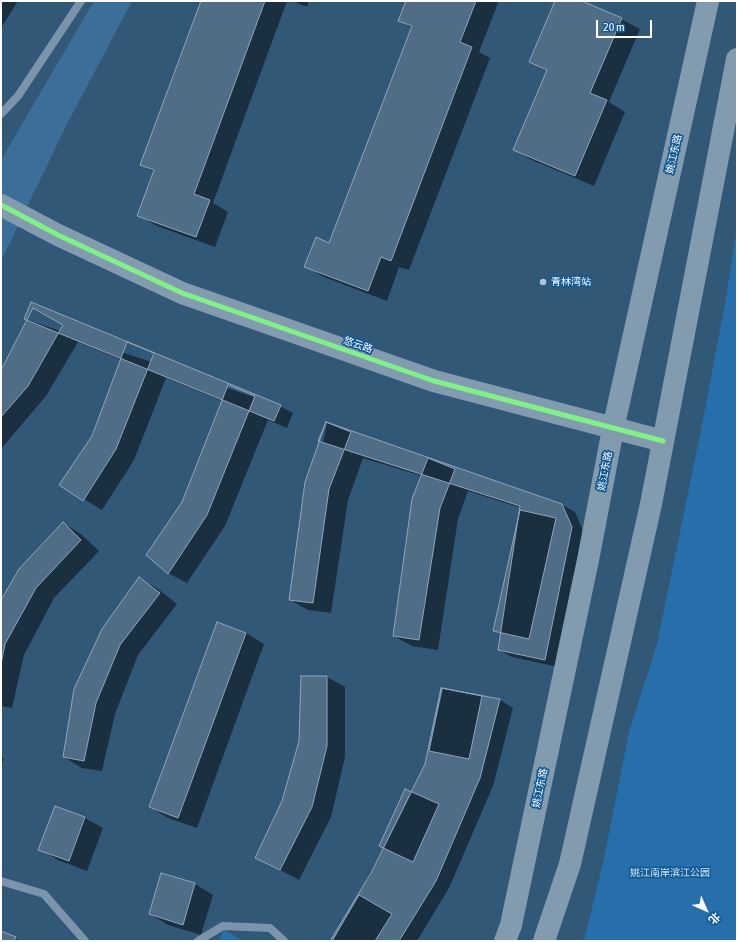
<!DOCTYPE html>
<meta charset="utf-8">
<style>
body{margin:0}
#map{position:relative;width:738px;height:942px;overflow:hidden;background:#325878;font-family:"Asap Condensed","Noto Sans SC",sans-serif}
canvas{display:block}
.frame{position:absolute;inset:0;border:2px solid #fff;pointer-events:none}
.north{position:absolute;left:686px;top:890px;width:40px;height:40px;-webkit-text-stroke:3px #155a95;paint-order:stroke;rotate:135deg;font-size:11px;font-weight:700;line-height:16px;text-align:center;color:#fff}
.north::after{content:'';display:block;margin:auto;width:14px;height:18px;background:#fff;clip-path:polygon(50% 0,100% 100%,50% 72%,0 100%)}
.scale{position:absolute;left:596px;top:20px;width:56px;height:18px;box-sizing:border-box;border:2px solid #fff;border-top:0;padding-left:5px;font-size:12px;line-height:14px;white-space:nowrap;color:#fff;-webkit-text-stroke:3px #155a95;paint-order:stroke}
</style>
<div id="map">
<canvas width="738" height="942"></canvas>
<div class="frame"></div>
<div class="north">北</div>
<div class="scale">20 m</div>
</div>
<script>
const ctx = document.querySelector('canvas').getContext('2d');
ctx.lineJoin = 'round';
function fill(path, color) { ctx.fillStyle = color; ctx.fill(path, 'evenodd'); }
const toPath = rows => new Path2D(rows.map(r => 'M' + r).join(''));
function trace(path, color, width, dash) { ctx.strokeStyle = color; ctx.lineWidth = width; ctx.lineCap = dash ? 'butt' : 'round'; ctx.setLineDash(dash || []); ctx.stroke(path); }
function drawText(font, color, halo, rows, align = 'center') {
  ctx.font = font + ' "Asap Condensed","Noto Sans SC",sans-serif'; ctx.lineWidth = 3.5; ctx.setLineDash([]); ctx.textBaseline = 'middle'; ctx.strokeStyle = halo; ctx.fillStyle = color; for (const [text, x, y, turn = 0] of rows) {
    ctx.save(); ctx.translate(x, y); ctx.rotate((+turn || 0) * Math.PI / 180); ctx.textAlign = isNaN(turn) ? turn : align; if (halo) ctx.strokeText(text, 0, 0); ctx.fillText(text, 0, 0); ctx.restore();
  }
}
const green = toPath([
 [737,227,737,941,584,941,603,863,629,732,657,644,703,420,725,304],
 [224,930,243,941,218,941]
]);
const water = toPath([
 [94,1,132,1,66,126,1,261,1,160]
]);
const shadow = toPath([
 [1,1,18,1,1,28],
 [202,1,287,1,213,203,228,212,215,247,157,226,138,215,154,172,142,165],
 [292,1,309,1,307,7],
 [407,1,494,1,498,3,479,52,490,58,409,270,399,267,387,301,324,277,306,267,330,244,412,28,400,21],
 [556,1,579,1,621,19,640,29,609,102,625,112,594,186,532,160,514,150,547,71,531,62],
 [28,320,280,406,293,413,287,428,268,420,225,526,187,583,168,573,183,502,222,401,166,378,134,460,102,510,61,485,93,437,121,360,78,342,46,396,1,449,1,371],
 [327,423,561,504,575,512,585,536,558,667,512,657,499,650,501,634,494,630,521,508,468,491,458,519,438,650,412,646,394,636,422,476,363,458,348,500,331,613,308,610,290,600],
 [63,523,81,534,99,551,54,598,24,655,12,708,1,706,1,602],
 [140,578,158,589,177,604,138,655,115,714,102,771,82,768,64,757],
 [218,623,246,633,264,644,197,828,168,818,150,807],
 [327,677,345,687,345,757,331,817,299,880,256,857,283,802],
 [443,689,500,700,513,708,493,786,449,888,417,941,333,941,384,848,426,765],
 [1,758,4,759,1,765],
 [56,807,85,818,103,828,87,871,58,860,40,849],
 [162,874,195,884,213,895,201,935,168,925,150,914],
 [1,932,15,938,20,941,1,941]
]);
const building = toPath([
 [201,1,265,1,194,194,210,200,196,237,137,216,154,170,140,165,201,1],
 [406,1,476,1,460,42,472,47,391,261,381,257,368,291,304,267,316,237,329,243,412,26,398,21,406,1],
 [555,1,582,1,622,18,590,93,607,100,575,176,513,150,547,70,529,62,555,1],
 [31,302,281,405,274,421,24,319,31,302],
 [33,308,63,325,28,386,1,417,1,370,33,308],
 [127,342,154,353,116,449,83,501,59,485,92,436,127,342],
 [228,385,255,396,207,515,168,574,146,555,182,502,228,385],
 [326,422,351,432,329,489,313,603,289,600,305,482,326,422],
 [326,422,562,504,572,527,545,660,498,650,520,506,318,441,326,422],
 [428,458,455,469,440,508,419,640,393,636,412,499,428,458],
 [520,510,556,518,529,639,493,631,520,510],
 [63,522,81,540,36,588,5,644,1,664,1,600,19,569,63,522],
 [139,577,160,593,120,645,96,703,84,761,63,757,74,689,102,629,139,577],
 [217,622,246,633,178,818,149,807,217,622],
 [301,676,327,676,327,746,312,807,280,870,255,858,282,801,299,741,301,676],
 [441,688,500,699,480,778,436,881,399,941,330,941,371,873,425,764,441,688],
 [442,688,482,696,469,759,429,751,442,688],
 [405,789,439,804,413,862,379,846,405,789],
 [55,806,85,817,69,861,38,850,55,806],
 [161,873,195,883,183,925,149,914,161,873],
 [359,895,392,914,375,941,332,941,359,895],
 [1,931,16,937,14,941,1,941,1,931]
]);
const lane = toPath([
 [1,114,18,96,81,1],
 [1,881,44,894,85,941],
 [198,941,223,926,270,928,284,941]
]);
const secondary = toPath([
 [1,205,58,235,182,293,434,381,663,441],
 [505,941,511,925,588,560,613,429,708,1],
 [544,941,570,864,651,504,737,59]
]);
const cycleway = toPath([
 [1,205,58,235,182,293,434,381,663,441]
]);
const markers = [
 [543,282,4,"#b7c5d0"]
];
const streetNames = [
 ["姚江东路",674,154,-77],
 ["悠云路",358,345,19],
 ["姚江东路",605,471,-79],
 ["姚江东路",540,788,-78]
];
const poiNames = [
 ["青林湾站",551,282]
];
const parkNames = [
 ["姚江南岸滨江公园",670,873]
];
fill(green, '#266faa');
fill(water, '#3d6e97');
fill(shadow, '#0007');
fill(building, '#4f6d87');
trace(building, '#90a6b8', 1);
trace(lane, '#7b94ab', 8);
trace(secondary, '#829baf', 22);
trace(cycleway, '#82f089', 5);
for (const [x, y, r, color] of markers) { const dot = new Path2D(); dot.arc(x, y, r, 0, 2 * Math.PI); ctx.fillStyle = color; ctx.fill(dot); trace(dot, '#155a95', 1.5); }
drawText('10px', '#fff', '#155a95', streetNames);
drawText('10px', '#fff', '#155a95', poiNames, 'left');
drawText('10px', '#cde7fc', '#155a95', parkNames);
</script>
